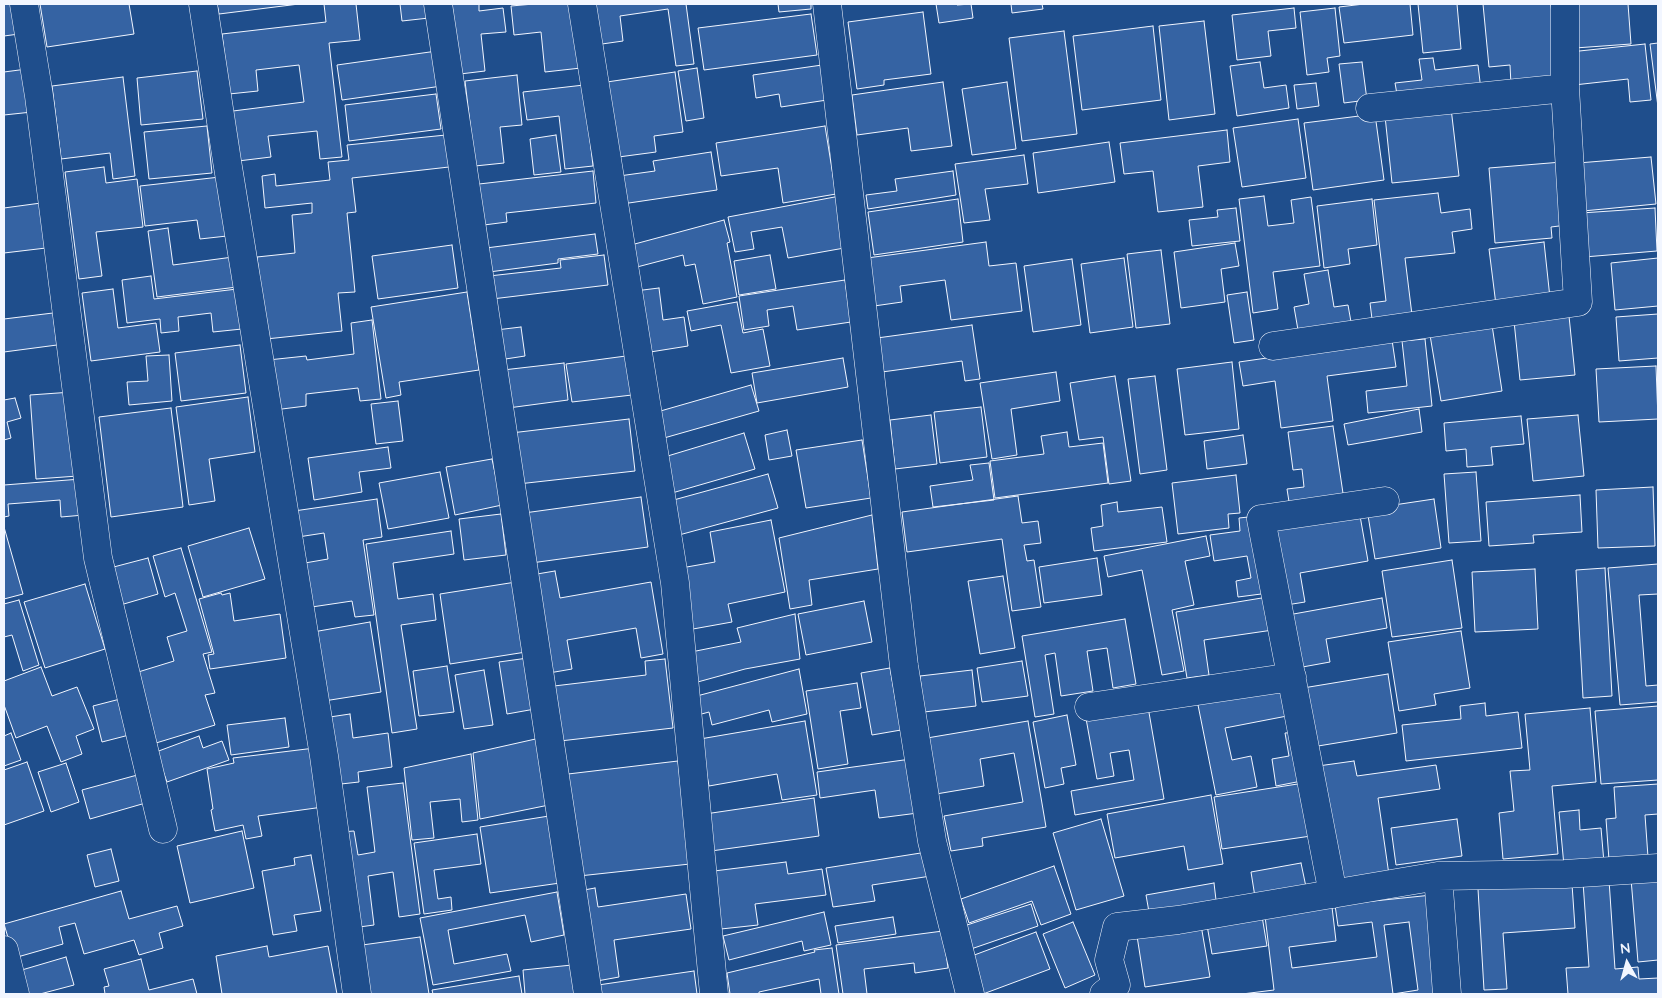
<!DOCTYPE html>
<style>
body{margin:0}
#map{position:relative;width:1662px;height:998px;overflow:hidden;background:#1f4e8c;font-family:Quicksand,sans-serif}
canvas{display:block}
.frame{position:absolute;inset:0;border:5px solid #f2f6ff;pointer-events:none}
.north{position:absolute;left:1602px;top:938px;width:50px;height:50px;-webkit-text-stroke:4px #1f4e8c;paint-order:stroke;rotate:353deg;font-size:14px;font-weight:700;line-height:20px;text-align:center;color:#f2f6ff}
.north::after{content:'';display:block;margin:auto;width:18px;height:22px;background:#f2f6ff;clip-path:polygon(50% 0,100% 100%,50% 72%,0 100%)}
</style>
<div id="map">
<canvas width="1662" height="998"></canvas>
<div class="frame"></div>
<div class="north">N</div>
</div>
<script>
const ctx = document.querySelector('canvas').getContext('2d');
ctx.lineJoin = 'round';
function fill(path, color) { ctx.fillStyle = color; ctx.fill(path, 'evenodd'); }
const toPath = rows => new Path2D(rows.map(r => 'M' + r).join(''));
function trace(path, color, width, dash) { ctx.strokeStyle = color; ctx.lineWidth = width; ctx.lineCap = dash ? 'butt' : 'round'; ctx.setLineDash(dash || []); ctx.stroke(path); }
const building = toPath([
 [4,4,16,4,19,34,4,36,4,4],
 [40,4,129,4,134,34,47,47,40,4],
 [217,4,299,4,219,14,217,4],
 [324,4,356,4,360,40,329,43,342,157,320,159,317,131,268,136,271,157,238,161,233,111,304,102,299,65,256,70,258,91,229,94,222,34,326,22,324,4],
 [400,4,427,4,429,18,402,21,400,4],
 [452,4,479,4,479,11,503,8,506,32,481,34,485,71,460,74,452,4],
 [534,4,574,4,581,68,545,72,541,32,514,35,511,6,534,4],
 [589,4,686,4,694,64,676,66,668,9,620,16,623,41,595,45,589,4],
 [778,4,811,4,811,9,779,12,778,4],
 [936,4,957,4,957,5,971,4,973,18,939,23,936,4],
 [1011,4,1042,4,1043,9,1012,13,1011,4],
 [1364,4,1410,4,1413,35,1344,43,1339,7,1364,4],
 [1418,4,1457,4,1461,49,1423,53,1418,4],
 [1483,4,1551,4,1558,81,1511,85,1510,65,1489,67,1483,4],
 [1572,4,1628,4,1631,44,1575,48,1572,4],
 [1294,8,1296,28,1268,31,1271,56,1237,60,1232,15,1294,8],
 [1335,8,1340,56,1327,58,1329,72,1307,75,1300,12,1335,8],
 [923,12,931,74,884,80,884,85,857,89,848,22,923,12],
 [811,14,817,55,704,70,698,28,811,14],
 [1204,21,1215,114,1169,120,1159,26,1204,21],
 [1153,26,1161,100,1082,110,1073,36,1153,26],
 [1064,31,1077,134,1022,141,1009,38,1064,31],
 [1658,43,1658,107,1650,44,1658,43],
 [1645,44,1651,100,1630,102,1628,79,1574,85,1570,52,1645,44],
 [437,51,442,86,342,100,337,65,437,51],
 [1433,58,1435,70,1478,65,1481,90,1398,100,1395,83,1422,80,1419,59,1433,58],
 [1260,62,1264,88,1286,85,1289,108,1237,116,1230,66,1260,62],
 [1362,62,1367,100,1344,103,1339,64,1362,62],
 [822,65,827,100,781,107,779,94,756,98,753,75,822,65],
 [697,68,704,118,686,121,678,71,697,68],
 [27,69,32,112,4,115,4,72,27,69],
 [197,71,203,119,141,125,137,78,197,71],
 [675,72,683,132,654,136,656,152,611,158,600,83,675,72],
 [517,75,522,125,500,127,504,163,475,166,465,81,517,75],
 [123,77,135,176,113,179,110,153,61,159,52,86,123,77],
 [943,82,952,146,911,151,908,128,857,135,852,95,943,82],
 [1007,82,1016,149,972,155,962,89,1007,82],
 [1316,83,1319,106,1297,109,1294,85,1316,83],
 [584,85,593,166,565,169,559,116,527,120,523,92,584,85],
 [436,94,441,129,349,141,345,105,436,94],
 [1451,108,1459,176,1392,183,1385,116,1451,108],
 [1375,114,1384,180,1313,190,1304,123,1375,114],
 [1298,119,1306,178,1242,187,1233,128,1298,119],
 [207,126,212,173,149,179,144,132,207,126],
 [825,126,836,194,783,203,778,168,721,176,716,143,825,126],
 [1227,130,1230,162,1198,166,1203,207,1158,212,1153,171,1124,174,1120,143,1227,130],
 [446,135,449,167,352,178,356,212,347,213,355,292,338,293,342,331,266,339,257,257,295,253,292,215,312,213,312,203,265,208,262,176,275,174,276,186,330,180,328,162,349,160,347,145,446,135],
 [556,135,561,172,534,175,530,139,556,135],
 [1109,142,1115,182,1038,193,1033,153,1109,142],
 [711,152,717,190,622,204,619,176,655,171,653,161,711,152],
 [1024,155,1028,184,985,189,990,220,964,223,955,164,1024,155],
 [1651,157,1656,204,1583,211,1578,163,1651,157],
 [1562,162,1567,225,1551,227,1552,238,1495,243,1489,168,1562,162],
 [104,167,106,183,137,179,143,227,96,232,102,276,79,279,65,172,104,167],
 [593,171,596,203,506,213,507,222,484,225,479,184,593,171],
 [953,171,956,195,868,209,866,195,897,191,895,179,953,171],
 [220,177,227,236,200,239,197,220,145,226,140,186,220,177],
 [1438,193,1441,213,1470,209,1472,229,1452,232,1455,253,1405,258,1412,315,1372,319,1370,303,1386,301,1374,200,1438,193],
 [840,196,850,247,788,258,782,227,751,232,754,249,735,252,728,217,840,196],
 [1264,196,1268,226,1294,223,1291,200,1311,197,1320,266,1273,272,1278,309,1253,313,1239,199,1264,196],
 [958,199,963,242,874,255,868,212,958,199],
 [1372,199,1377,245,1348,249,1350,264,1324,268,1317,206,1372,199],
 [41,203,46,248,4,253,4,208,41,203],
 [1236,208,1240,241,1192,246,1189,220,1218,217,1217,210,1236,208],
 [1655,208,1657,251,1584,257,1581,213,1655,208],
 [724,220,730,242,727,243,737,297,703,304,695,264,685,266,683,255,637,267,631,245,724,220],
 [168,228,173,265,233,257,237,287,157,297,148,231,168,228],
 [595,234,598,254,558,259,558,263,489,272,486,248,595,234],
 [986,242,989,266,1016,263,1022,311,951,320,945,280,900,286,902,302,874,306,867,258,986,242],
 [1544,242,1550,298,1496,305,1489,249,1544,242],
 [1235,243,1239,266,1221,269,1225,302,1181,308,1174,252,1235,243],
 [452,245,458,288,378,299,372,256,452,245],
 [1161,250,1170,324,1136,328,1127,254,1161,250],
 [604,255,608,285,492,299,489,276,561,268,560,260,604,255],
 [770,255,776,289,739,295,734,261,770,255],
 [1124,258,1133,327,1090,333,1081,264,1124,258],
 [1658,258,1658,306,1615,310,1611,263,1658,258],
 [1072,259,1081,325,1033,332,1024,266,1072,259],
 [1328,270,1334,307,1348,305,1351,322,1298,330,1294,307,1309,304,1304,274,1328,270],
 [151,276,154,299,237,289,242,329,213,332,211,313,178,317,179,331,161,333,160,319,127,323,122,280,151,276],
 [845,280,851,322,797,330,793,306,767,310,769,326,744,330,739,296,845,280],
 [659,288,663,320,684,317,688,346,644,353,635,291,659,288],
 [113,289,118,328,156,323,160,352,91,361,82,293,113,289],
 [467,292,479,370,399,382,401,395,386,398,371,307,467,292],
 [1247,292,1254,340,1234,343,1227,295,1247,292],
 [737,302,743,333,763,329,770,366,731,373,721,325,691,331,687,311,737,302],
 [53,313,57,345,4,352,4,319,53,313],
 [1658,314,1658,358,1619,361,1616,317,1658,314],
 [1569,316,1575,375,1520,380,1514,321,1569,316],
 [372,320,381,399,360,401,358,388,306,394,306,406,274,410,268,360,306,356,307,360,354,354,351,323,372,320],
 [972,325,980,379,965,381,962,361,882,372,877,338,972,325],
 [1492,325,1502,391,1441,401,1430,335,1492,325],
 [521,327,525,356,499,360,496,330,521,327],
 [1425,339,1432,406,1368,413,1366,391,1407,386,1402,341,1425,339],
 [1392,340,1396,367,1327,376,1333,421,1281,428,1275,381,1243,386,1239,362,1392,340],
 [240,345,246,393,181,401,175,353,240,345],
 [169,355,172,401,129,405,127,382,148,381,146,356,169,355],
 [626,356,632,395,572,402,566,364,626,356],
 [843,358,848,387,757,403,752,373,843,358],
 [1232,362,1239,429,1185,435,1177,369,1232,362],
 [564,363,568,400,508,408,503,370,564,363],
 [1656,366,1658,419,1599,422,1596,369,1656,366],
 [1056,372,1060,401,1011,409,1017,455,992,459,980,383,1056,372],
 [1115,376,1131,481,1109,484,1103,437,1079,440,1070,383,1115,376],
 [1155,376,1167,470,1140,474,1128,379,1155,376],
 [751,385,759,411,664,438,657,412,751,385],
 [72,392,78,476,36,479,30,395,72,392],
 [248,397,255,452,209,459,215,501,189,505,176,407,248,397],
 [15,398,21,418,7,422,11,438,4,440,4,400,15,398],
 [398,401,403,441,376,444,371,404,398,401],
 [981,407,987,457,940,463,934,412,981,407],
 [171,408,183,507,111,517,99,417,171,408],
 [1419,409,1422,432,1348,445,1344,424,1419,409],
 [931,415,937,464,895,469,890,420,931,415],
 [1578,415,1584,476,1533,481,1527,419,1578,415],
 [1521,416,1524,444,1491,447,1493,465,1467,467,1466,449,1446,451,1444,423,1521,416],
 [629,419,635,471,518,484,511,433,629,419],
 [1333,426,1344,500,1290,508,1287,489,1304,487,1302,469,1293,470,1288,432,1333,426],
 [787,430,792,456,769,460,765,435,787,430],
 [1067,432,1069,447,1103,443,1108,483,995,498,990,461,1044,454,1041,436,1067,432],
 [744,433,755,469,672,493,661,458,744,433],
 [1243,435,1247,464,1207,469,1204,441,1243,435],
 [862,440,871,498,806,508,796,450,862,440],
 [388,447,391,468,359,472,362,492,314,500,308,458,388,447],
 [492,459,502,505,455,515,446,467,492,459],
 [989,463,994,500,933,507,930,486,973,480,970,465,989,463],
 [440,472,449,518,388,529,379,483,440,472],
 [1476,472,1481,541,1449,543,1444,474,1476,472],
 [768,474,778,508,679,535,670,501,768,474],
 [1236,475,1240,513,1228,514,1229,528,1178,534,1172,483,1236,475],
 [81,479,84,515,61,517,60,500,8,504,9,516,4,517,4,485,81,479],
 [1653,487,1655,546,1598,548,1596,490,1653,487],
 [1580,495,1582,532,1533,535,1534,543,1489,546,1486,502,1580,495],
 [1018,496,1022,523,1038,521,1041,543,1024,545,1027,561,1034,560,1041,607,1012,611,1002,539,907,552,902,512,1018,496],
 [641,497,648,547,531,563,524,513,641,497],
 [377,499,382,537,363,540,374,615,355,617,352,601,305,608,299,564,328,559,324,533,298,537,294,511,377,499],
 [1434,499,1441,548,1375,559,1367,509,1434,499],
 [1117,502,1118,512,1162,507,1167,542,1094,551,1091,528,1103,526,1101,505,1117,502],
 [1359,510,1368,561,1300,573,1305,602,1280,606,1266,525,1359,510],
 [501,514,506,555,464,560,459,519,501,514],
 [872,515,878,569,809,580,812,605,790,609,779,538,872,515],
 [1258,516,1269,593,1238,597,1236,581,1251,578,1247,556,1214,561,1210,535,1240,531,1239,518,1258,516],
 [771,520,785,592,728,604,732,622,693,629,681,568,715,562,710,532,771,520],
 [4,527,23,594,4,599,4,527],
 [249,528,265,579,203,597,188,546,249,528],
 [451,531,454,554,393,563,398,599,433,594,436,620,401,625,417,729,392,733,366,544,451,531],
 [1206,536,1210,556,1185,561,1194,605,1172,610,1184,671,1162,675,1142,570,1108,577,1104,556,1206,536],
 [181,548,212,652,203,654,215,693,205,695,215,725,156,743,135,673,174,661,167,637,187,631,175,593,165,597,153,556,181,548],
 [148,558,158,594,117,606,106,569,148,558],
 [1097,558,1102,595,1044,603,1039,567,1097,558],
 [1452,560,1462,628,1392,637,1382,571,1452,560],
 [1658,564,1658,594,1639,595,1646,686,1658,685,1658,702,1620,705,1608,568,1658,564],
 [1605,568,1612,696,1583,698,1576,570,1605,568],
 [1535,569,1538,629,1475,632,1472,572,1535,569],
 [555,571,560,598,651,582,663,654,641,658,636,628,567,640,572,669,549,673,531,575,555,571],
 [1003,576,1015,648,980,654,968,581,1003,576],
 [516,582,526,652,450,664,440,594,516,582],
 [85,584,105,649,45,668,24,602,85,584],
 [221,593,222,595,230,593,234,621,280,614,286,658,210,669,208,655,214,654,199,599,221,593],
 [1268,597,1273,630,1204,640,1209,675,1187,678,1176,612,1268,597],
 [1382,598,1387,628,1326,639,1330,662,1297,668,1288,615,1382,598],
 [19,600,39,665,23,671,12,635,4,637,4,604,19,600],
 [864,601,872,642,806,655,798,614,864,601],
 [795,614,800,659,745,669,694,683,691,652,741,642,737,628,795,614],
 [1125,619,1136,684,1113,688,1107,648,1087,651,1093,691,1061,696,1055,653,1045,655,1054,714,1035,717,1022,636,1125,619],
 [370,622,381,692,324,701,313,632,370,622],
 [1461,631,1470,688,1434,694,1436,705,1399,711,1388,642,1461,631],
 [528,658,535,709,507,714,499,662,528,658],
 [665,659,673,728,560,741,554,686,646,675,645,661,665,659],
 [1022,661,1028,696,982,702,977,668,1022,661],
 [447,666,454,712,419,716,413,671,447,666],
 [41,667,52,696,77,687,94,729,76,736,82,754,61,762,47,726,16,738,4,705,4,681,41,667],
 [890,668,901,730,872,735,861,673,890,668],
 [799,669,807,714,772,722,769,710,712,725,709,712,698,715,693,697,799,669],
 [484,670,493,725,464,729,455,675,484,670],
 [972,670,976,706,924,712,920,676,972,670],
 [1388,674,1397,733,1312,747,1303,688,1388,674],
 [857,683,861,708,840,711,848,764,818,769,806,691,857,683],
 [1281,684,1287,716,1225,728,1232,760,1251,756,1257,787,1216,795,1197,700,1281,684],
 [124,698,133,734,102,742,93,706,124,698],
 [1147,701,1164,799,1075,815,1071,791,1134,780,1129,750,1110,753,1114,776,1097,779,1085,713,1147,701],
 [1485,703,1486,716,1518,712,1522,748,1406,761,1402,725,1461,719,1460,706,1485,703],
 [1658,706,1658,780,1601,784,1595,711,1658,706],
 [1590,708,1596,782,1552,786,1558,854,1503,859,1499,813,1514,811,1510,771,1530,770,1525,714,1590,708],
 [350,714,353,738,388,733,392,767,358,772,359,782,332,785,323,718,350,714],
 [1067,715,1076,765,1061,768,1064,784,1045,788,1033,722,1067,715],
 [285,718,289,747,231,755,227,725,285,718],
 [805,721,817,795,782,800,777,774,709,786,700,739,805,721],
 [1028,721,1046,827,982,838,983,846,951,851,944,816,1023,802,1014,753,980,759,984,786,936,794,927,738,1028,721],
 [1299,732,1307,780,1276,786,1272,759,1289,756,1285,733,1299,732],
 [11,733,21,760,4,766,4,736,11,733],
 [199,736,203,748,222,741,229,760,167,782,156,752,199,736],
 [540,738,549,805,480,819,473,753,540,738],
 [315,748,323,807,258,816,262,836,246,839,243,825,215,831,211,810,213,809,207,769,234,763,233,758,315,748],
 [471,754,478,820,462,822,460,799,430,802,434,838,412,840,404,768,471,754],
 [911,759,918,813,879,818,875,790,820,798,817,772,911,759],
 [678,761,690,864,579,876,568,774,678,761],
 [1354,761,1357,776,1436,765,1440,789,1378,798,1389,875,1340,883,1318,766,1354,761],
 [27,762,44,811,4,825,4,770,27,762],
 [66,763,79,802,51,812,38,772,66,763],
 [141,774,149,802,90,819,82,790,141,774],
 [403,783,420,914,399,917,393,872,368,876,374,925,352,928,340,832,354,831,358,855,375,852,367,787,403,783],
 [1304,783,1311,836,1222,849,1214,797,1304,783],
 [1658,784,1658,814,1645,815,1648,857,1609,860,1606,819,1616,818,1614,787,1658,784],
 [1211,795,1223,864,1188,870,1184,846,1115,858,1107,814,1211,795],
 [814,798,819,836,711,851,705,814,814,798],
 [1579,810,1580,830,1601,828,1604,863,1564,866,1559,812,1579,810],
 [549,816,560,883,490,893,480,827,549,816],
 [1101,819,1124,896,1076,910,1053,833,1101,819],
 [1457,819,1462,856,1396,865,1391,828,1457,819],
 [242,831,254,888,190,903,177,846,242,831],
 [477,834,481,864,434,870,438,899,451,897,452,910,424,914,414,843,477,834],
 [111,849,119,881,95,887,87,855,111,849],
 [927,852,931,876,872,885,875,901,833,907,826,868,927,852],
 [311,855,321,911,294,915,297,931,273,935,262,871,295,865,294,858,311,855],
 [786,862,788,874,822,869,826,895,755,904,758,925,721,929,714,871,786,862],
 [1301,863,1306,887,1255,897,1251,872,1301,863],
 [1054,866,1071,914,1041,925,1032,901,969,923,961,899,1054,866],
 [1658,877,1658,960,1638,962,1631,879,1658,877],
 [1609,880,1615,969,1638,967,1639,979,1658,978,1658,994,1568,994,1566,968,1589,967,1583,882,1609,880],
 [1214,883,1216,900,1149,912,1146,895,1214,883],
 [1572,884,1575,928,1503,933,1507,989,1484,990,1478,889,1572,884],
 [595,888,598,907,686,894,691,929,614,940,619,977,597,981,584,890,595,888],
 [121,891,129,919,177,906,183,926,159,933,163,948,139,955,134,940,84,954,75,923,59,927,63,944,14,958,4,924,121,891],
 [557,892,564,935,531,942,525,915,448,930,454,964,507,954,511,971,433,985,420,918,557,892],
 [1432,895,1441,994,1242,994,1274,990,1265,916,1332,907,1336,941,1289,947,1292,968,1377,957,1372,922,1338,926,1335,905,1432,895],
 [1409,922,1418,990,1393,994,1384,925,1409,922],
 [1031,904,1038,926,971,949,964,926,1031,904],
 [824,912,831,945,804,951,802,941,729,960,723,936,824,912],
 [1262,916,1267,946,1212,954,1207,925,1262,916],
 [893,917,896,934,838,943,835,926,893,917],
 [1073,922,1095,975,1065,988,1043,934,1073,922],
 [1201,925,1210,977,1145,987,1137,936,1201,925],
 [943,931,948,968,915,973,914,963,864,969,867,994,843,994,836,945,943,931],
 [1036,932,1050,969,983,994,969,957,1036,932],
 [420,937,429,994,362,994,355,946,420,937],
 [267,946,269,957,328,946,337,994,222,994,216,956,267,946],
 [832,948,839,994,821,994,819,979,759,992,759,994,730,994,727,973,815,952,814,950,832,948],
 [66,957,74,985,40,994,21,994,15,972,66,957],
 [141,959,149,990,193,979,197,994,105,994,104,987,109,986,104,969,141,959],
 [572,965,575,994,525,994,523,970,572,965],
 [694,971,697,994,599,994,598,985,694,971],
 [519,976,522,994,433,994,432,990,519,976]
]);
const street = toPath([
 [24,4,39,96,98,558,163,829],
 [203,4,227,161,324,756,357,994],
 [438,4,588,994],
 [582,4,675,583,714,994],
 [827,4,904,666,932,841,970,994],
 [1370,108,1565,88],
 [1273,346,1578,302,1565,88,1565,4],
 [1089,707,1292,677],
 [1438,876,1447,994],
 [1333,894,1261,519,1385,501],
 [4,950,15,994],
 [1104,994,1116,985,1109,960,1117,927,1178,920,1438,876,1565,874,1658,868]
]);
fill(building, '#3563a3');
trace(building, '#f2f6ff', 1);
trace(street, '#f2f6ff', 29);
trace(street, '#1f4e8c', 28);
</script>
